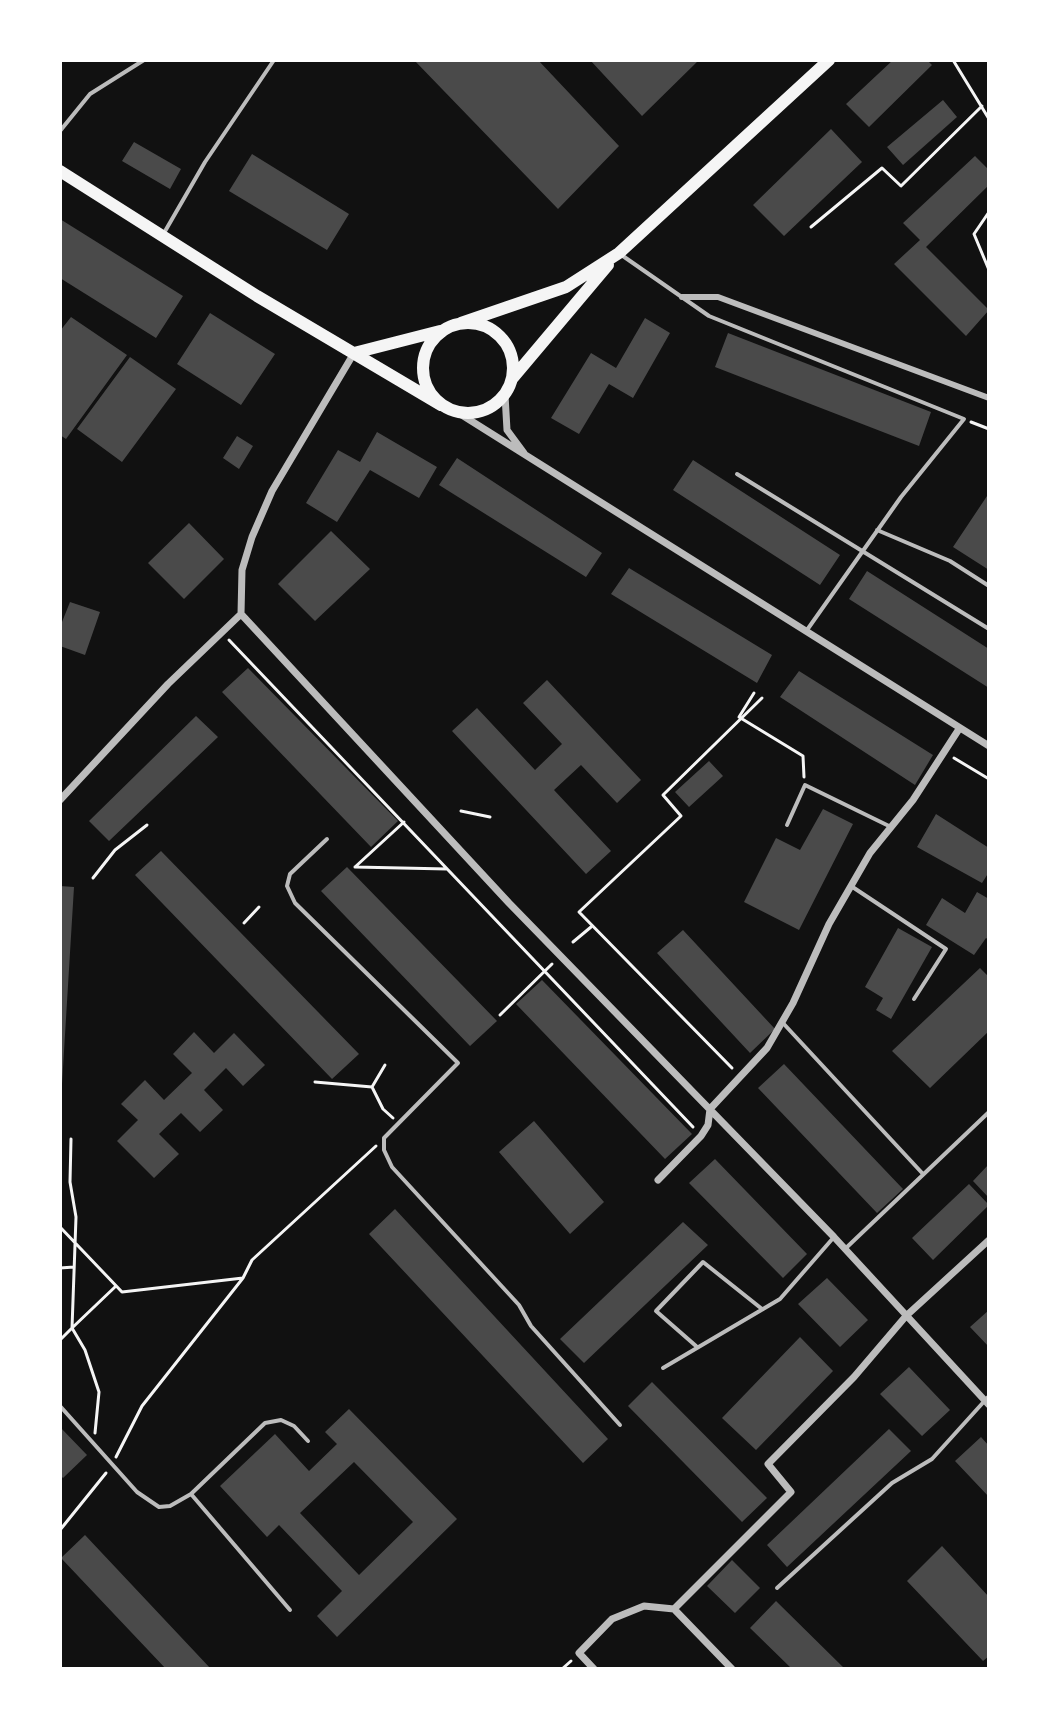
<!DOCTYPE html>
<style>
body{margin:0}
#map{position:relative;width:1049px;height:1729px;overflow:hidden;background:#111;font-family:"Fira Sans",sans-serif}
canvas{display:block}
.frame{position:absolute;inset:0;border:62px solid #fff;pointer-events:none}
</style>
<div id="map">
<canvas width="1049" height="1729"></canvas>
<div class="frame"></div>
</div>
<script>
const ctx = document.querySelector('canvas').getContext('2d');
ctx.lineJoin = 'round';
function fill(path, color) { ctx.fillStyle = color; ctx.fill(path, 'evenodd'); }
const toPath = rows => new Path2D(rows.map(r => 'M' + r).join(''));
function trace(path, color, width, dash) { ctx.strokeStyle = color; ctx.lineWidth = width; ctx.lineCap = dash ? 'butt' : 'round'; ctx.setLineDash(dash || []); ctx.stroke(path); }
const building = toPath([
 [414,60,538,60,619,146,558,209],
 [590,60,699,60,642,116],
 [893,60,927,60,932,65,869,127,846,104],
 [943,100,957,117,903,165,887,147],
 [831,129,862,162,784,236,753,205],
 [134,142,181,169,170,189,122,161],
 [252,154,349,214,327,250,229,191],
 [975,156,989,170,989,185,926,247,989,310,966,336,894,264,920,240,903,223],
 [60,219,183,296,156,338,60,278],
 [210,313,275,354,241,405,177,364],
 [71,317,127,355,66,439,60,435,60,331],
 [645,318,670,333,633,398,609,384,579,434,551,418,591,353,616,368],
 [728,333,931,412,919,446,715,367],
 [130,357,176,389,122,462,77,429],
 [377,432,437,467,419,498,370,470,337,522,306,503,338,450,360,462],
 [237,436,253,446,239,469,223,458],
 [457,458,602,553,586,577,439,485],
 [693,460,840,555,820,585,673,490],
 [989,493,989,570,953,547],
 [189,523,224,559,184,599,148,563],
 [331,531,370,569,315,621,278,584],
 [629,568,772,655,757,683,611,594],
 [867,571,989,649,989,688,849,599],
 [70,602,100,612,85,655,60,646,60,627],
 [248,668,398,821,371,847,222,692],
 [799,671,933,755,915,785,780,697],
 [547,680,641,780,617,803,581,765,554,790,611,851,586,874,452,731,477,708,535,770,562,744,523,703],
 [196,716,218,737,109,841,89,821],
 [709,761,723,776,689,807,675,792],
 [823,809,853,824,799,930,744,902,776,838,800,850],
 [936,814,989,848,989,872,982,883,917,847],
 [161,851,359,1054,332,1079,135,875],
 [347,867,497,1021,470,1046,321,891],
 [60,886,74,887,62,1084,60,1084],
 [977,892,989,899,989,940,986,938,974,955,926,925,942,898,965,913],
 [898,928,932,947,891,1019,876,1010,883,998,865,987],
 [683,930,775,1029,750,1053,657,953],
 [980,968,989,977,989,1031,930,1088,892,1051],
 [542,980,692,1134,665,1159,516,1004],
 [194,1032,214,1053,234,1033,265,1065,243,1086,226,1068,204,1090,223,1110,200,1132,181,1113,159,1134,179,1154,154,1178,117,1141,138,1120,121,1104,145,1080,164,1100,192,1073,173,1054],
 [784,1064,903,1189,877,1213,758,1088],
 [534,1121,604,1202,570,1234,499,1152],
 [715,1159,807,1254,783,1278,689,1183],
 [989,1164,989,1198,973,1181],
 [969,1184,989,1205,933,1260,912,1238],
 [395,1209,608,1439,583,1463,369,1234],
 [683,1222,708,1245,584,1363,560,1339],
 [827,1278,868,1320,840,1347,798,1304],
 [989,1310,989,1347,970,1327],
 [800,1337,833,1371,756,1450,722,1418],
 [909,1367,950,1410,922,1436,880,1394],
 [652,1382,767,1498,742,1522,628,1406],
 [349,1409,457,1519,337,1637,317,1616,342,1591,279,1525,267,1537,220,1486,275,1434,309,1471,337,1444,325,1432],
 [354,1462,413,1522,359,1575,300,1513],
 [60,1427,87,1455,63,1478,60,1475],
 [889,1429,911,1451,787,1567,767,1545],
 [981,1437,989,1446,989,1497,955,1461],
 [85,1535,211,1669,166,1669,61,1558],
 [942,1546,989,1597,989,1656,983,1661,907,1581],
 [732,1560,760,1588,735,1613,707,1586],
 [776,1601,845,1669,792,1669,750,1628]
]);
const path = toPath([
 [953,60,989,119],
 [989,212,974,234,989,270],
 [811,227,882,168,901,186,982,106],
 [971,422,989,429],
 [229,640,693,1127],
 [754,693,739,717,803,756,804,777],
 [954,758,989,779],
 [461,811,490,817],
 [355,867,447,869],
 [355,867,404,822],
 [93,878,115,850,147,825],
 [244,923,259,907],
 [573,942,591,927],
 [500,1015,552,964],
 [385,1065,372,1087,383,1109,393,1118],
 [732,1068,579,912,681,816,663,795,762,698],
 [315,1082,372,1087],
 [60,1227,122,1292,243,1278],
 [60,1268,74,1267],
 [60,1340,72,1328,76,1217,70,1182,71,1139],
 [95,1433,99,1392,85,1350,72,1328,116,1286],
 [116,1457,142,1406,243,1278,252,1260,376,1146],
 [60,1530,106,1473],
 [562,1669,571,1661]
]);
const service = toPath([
 [60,131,90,94,144,60],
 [164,233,205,162,274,60],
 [620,254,709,316,964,419,901,497,807,630],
 [737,474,989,629],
 [877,530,950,561,989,586],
 [787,825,805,785,891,827],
 [327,839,290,874,287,886,295,903,458,1063,384,1138,384,1150,392,1167,519,1305,531,1326,620,1425],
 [851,886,946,949,914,999],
 [782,1022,923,1174],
 [846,1248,989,1112],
 [696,1346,656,1311,703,1262,762,1309],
 [663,1368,780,1299,834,1237],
 [60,1406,137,1492,159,1507,170,1506,191,1494,265,1423,281,1420,294,1426,308,1441],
 [191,1494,290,1610],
 [777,1588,892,1483,932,1459,989,1396]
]);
const pedestrian = toPath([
 [682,297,718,297,989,398]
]);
const minor = toPath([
 [354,353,272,491,252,537,242,570,241,614,509,903,834,1237,989,1405],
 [505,395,507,430,524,453],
 [457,412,989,746],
 [60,800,168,684,241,614],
 [658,1180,701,1136,708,1125,710,1109,767,1048,793,1003,829,924,870,853,913,800,959,729],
 [674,1609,791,1492,768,1464,854,1377,906,1316,989,1240],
 [674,1609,732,1669],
 [594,1669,579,1653,612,1619,644,1606,674,1609]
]);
const primary = toPath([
 [60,171,257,296,441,405],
 [461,323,566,287,619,253,829,60],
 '423 368a45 45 0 1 1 90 0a45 45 0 1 1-90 0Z',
 [354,353,440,331],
 [512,379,608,265]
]);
fill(building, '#4a4a4a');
trace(path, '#f5f5f5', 3);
trace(service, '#bcbcbc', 4);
trace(pedestrian, '#bcbcbc', 6);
trace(minor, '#bcbcbc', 7);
trace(primary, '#f5f5f5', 12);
</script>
